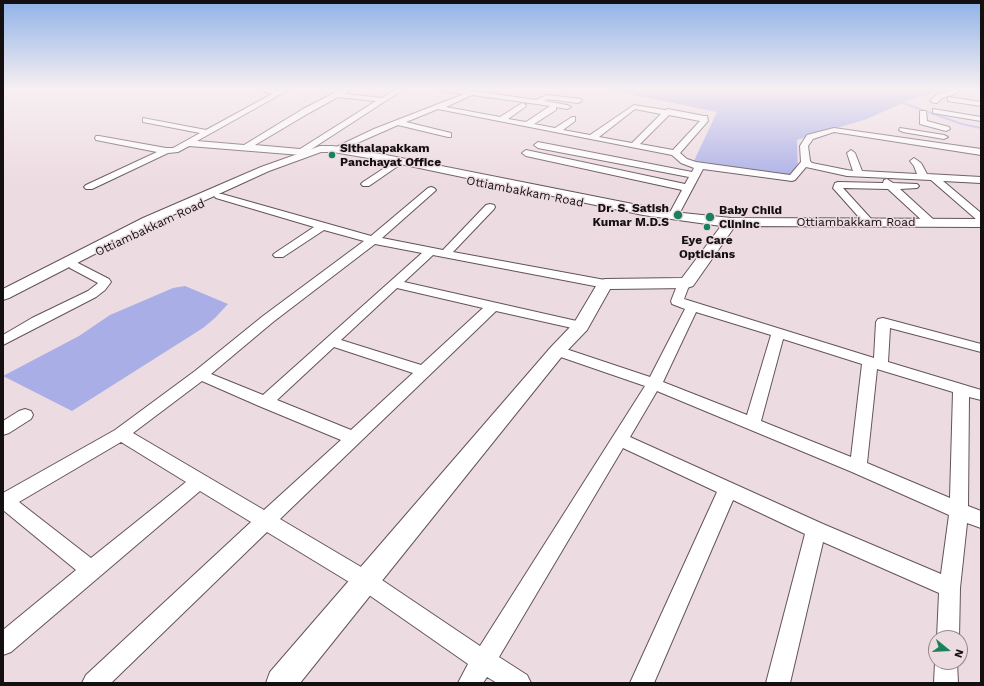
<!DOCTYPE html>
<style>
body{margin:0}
#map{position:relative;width:984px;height:686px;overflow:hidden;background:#eddbe2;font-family:"Work Sans",sans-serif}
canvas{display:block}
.frame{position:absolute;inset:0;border:4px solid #140f11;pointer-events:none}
.north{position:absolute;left:928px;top:630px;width:40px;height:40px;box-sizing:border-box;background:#eddbe2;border:1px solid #96898e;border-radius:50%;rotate:108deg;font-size:11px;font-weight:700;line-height:16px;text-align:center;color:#140f11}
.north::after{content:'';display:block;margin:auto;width:14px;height:18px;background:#1b815b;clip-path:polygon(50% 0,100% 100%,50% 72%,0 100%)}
</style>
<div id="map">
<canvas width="984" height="686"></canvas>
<div class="frame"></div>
<div class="north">N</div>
</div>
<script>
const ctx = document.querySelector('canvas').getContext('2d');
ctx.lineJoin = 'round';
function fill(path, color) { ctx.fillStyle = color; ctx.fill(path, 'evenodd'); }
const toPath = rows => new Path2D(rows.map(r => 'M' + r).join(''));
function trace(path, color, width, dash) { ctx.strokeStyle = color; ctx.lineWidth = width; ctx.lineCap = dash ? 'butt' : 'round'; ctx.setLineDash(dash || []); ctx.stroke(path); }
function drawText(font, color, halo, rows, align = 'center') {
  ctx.font = font + ' "Work Sans",sans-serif'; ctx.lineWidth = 3; ctx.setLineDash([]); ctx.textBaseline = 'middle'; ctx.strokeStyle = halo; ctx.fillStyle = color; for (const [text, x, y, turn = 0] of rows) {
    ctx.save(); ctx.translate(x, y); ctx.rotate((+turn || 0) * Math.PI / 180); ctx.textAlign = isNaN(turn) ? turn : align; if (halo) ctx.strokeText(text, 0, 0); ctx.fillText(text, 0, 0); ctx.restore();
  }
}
const water = toPath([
 [605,89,950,89,909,100,867,119,797,140,798,179,693,163,717,112],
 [185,286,228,304,215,318,203,328,72,411,3,376,79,336,110,315,173,288]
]);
const stream = toPath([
 [900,102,962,124,981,128]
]);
const minor = toPath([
 [256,89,268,89,277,91,282,89,290,89,197,141,244,145,303,109,342,89,351,89,345,94,382,98,396,89,404,89,310,150,312,152,311,154,301,155,189,146,178,152,168,153,92,189,86,189,84,187,86,185,157,152,96,140,95,138,96,136,99,136,166,148,173,148,200,133,143,122,143,118,206,130,272,94,256,89],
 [338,97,376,101,300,149,255,145,309,113,338,97],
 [439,89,467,90,536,100,547,95,581,99,582,101,578,103,548,99,544,101,567,105,571,107,567,109,556,107,556,110,534,124,555,128,572,117,575,117,575,121,563,130,590,135,634,105,665,110,668,109,704,116,707,116,708,121,680,153,687,159,696,162,790,175,801,162,800,146,807,135,834,128,981,149,981,155,834,132,813,139,808,146,810,161,812,163,847,170,853,171,847,153,851,150,855,153,862,171,917,174,914,166,910,161,914,158,921,163,927,174,981,177,981,183,943,181,981,213,981,221,977,220,931,180,847,176,806,167,795,180,792,181,703,169,678,216,673,219,668,216,682,190,526,156,522,153,526,150,685,184,689,177,538,148,534,145,538,142,692,172,694,168,681,163,672,155,438,109,406,122,451,133,451,137,448,137,398,125,339,151,336,152,332,149,374,129,464,94,442,91,439,89],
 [472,95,537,104,550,106,526,122,508,119,525,107,526,105,522,103,500,117,446,107,472,95],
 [635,109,661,114,632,143,599,137,635,109],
 [669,115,700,121,673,150,640,144,669,115],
 [953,89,960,89,955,94,942,98,937,103,934,103,930,101,937,94,951,91,953,89],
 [948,97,981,102,981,106,948,101,948,97],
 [933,109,981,117,981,121,933,113,933,109],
 [920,111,926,111,927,121,949,127,950,129,946,131,920,124,920,111],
 [900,128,944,135,948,137,944,139,903,132,899,130,900,128],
 [395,161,399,164,398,166,369,186,363,186,361,184,363,182,395,161],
 [887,179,893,183,917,184,919,186,917,188,900,189,934,220,935,222,934,224,926,224,888,189,843,188,874,222,869,225,865,224,833,188,835,183,838,182,883,183,884,180,887,179],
 [431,187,434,188,436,190,434,192,382,238,443,250,486,205,490,204,494,205,495,207,494,209,453,252,605,280,609,281,611,284,609,287,605,288,433,255,404,282,581,322,586,323,588,326,586,329,581,330,496,311,280,519,373,574,480,646,645,386,552,354,550,351,552,348,557,346,650,377,685,309,672,304,671,301,678,283,680,280,684,279,688,280,690,283,684,299,874,358,876,322,878,319,883,318,981,344,981,352,890,328,888,362,981,390,981,400,969,397,968,506,981,511,981,528,967,523,960,588,959,638,937,638,939,593,823,542,790,683,766,683,805,534,733,500,654,683,630,683,717,492,623,448,499,657,527,675,531,683,497,683,487,677,483,683,458,683,468,664,359,588,267,532,111,683,82,683,86,675,251,522,200,491,11,652,3,655,3,630,76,570,3,510,3,493,115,430,195,371,263,316,364,241,324,230,283,257,275,257,273,255,275,253,314,227,216,198,214,196,216,194,222,194,371,236,428,188,431,187],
 [375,244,422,253,263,395,211,374,273,322,375,244],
 [397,288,483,308,421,365,341,340,397,288],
 [696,312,771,335,747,415,663,382,696,312],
 [783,339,862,364,851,457,761,421,783,339],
 [334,347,413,373,351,430,277,400,334,347],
 [877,369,953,392,950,498,867,463,877,369],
 [202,381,259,406,341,440,264,510,133,433,202,381],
 [657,391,852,472,949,515,941,574,823,524,630,437,657,391],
 [121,442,186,482,91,558,19,502,121,442],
 [74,261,109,279,111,282,105,290,96,297,3,345,3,335,32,318,88,291,97,284,98,283,70,268,68,265,70,262,74,261],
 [25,409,31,411,33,415,31,419,9,433,3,435,3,421,19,411,25,409],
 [936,658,936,662,957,662,958,683,934,683,935,662,936,658]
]);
const tertiary = toPath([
 [320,146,333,146,386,155,673,212,731,218,981,219,981,227,735,226,693,286,687,288,610,289,587,330,563,355,300,683,266,683,270,672,551,347,574,323,599,281,605,279,682,278,721,226,643,215,386,161,333,152,321,152,269,171,153,224,9,298,3,300,3,289,143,218,261,167,320,146]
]);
const markers = [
 [332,155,4,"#1b815b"],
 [678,215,5,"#1b815b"],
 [710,217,5,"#1b815b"],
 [707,227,4,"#1b815b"]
];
const farPoinames = [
 ["Sithalapakkam",340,148],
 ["Panchayat Office",340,162],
 ["Dr. S. Satish",669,208,"right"],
 ["Kumar M.D.S",669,222,"right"],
 ["Baby Child",719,210],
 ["Clininc",719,224],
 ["Eye Care",707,240,"center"],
 ["Opticians",707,254,"center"]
];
const farStreetnames = [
 ["Ottiambakkam Road",525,192,11],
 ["Ottiambakkam Road",856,222],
 ["Ottiambakkam Road",150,228,-25]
];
fill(water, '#aaaee6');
trace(stream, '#aaaee6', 2);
trace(minor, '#63545a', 2);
trace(tertiary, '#63545a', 2);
fill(minor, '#fff');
fill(tertiary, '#fff');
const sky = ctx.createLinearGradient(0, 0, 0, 185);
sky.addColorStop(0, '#8fb2e7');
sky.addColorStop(0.48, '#f7eff2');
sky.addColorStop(1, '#f7eff200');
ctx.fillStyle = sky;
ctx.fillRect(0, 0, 984, 185);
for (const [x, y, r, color] of markers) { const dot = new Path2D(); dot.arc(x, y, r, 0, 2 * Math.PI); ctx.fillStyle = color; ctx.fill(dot); trace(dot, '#eddbe2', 1.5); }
drawText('bold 12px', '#140f11', '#eddbe2', farPoinames, 'left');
drawText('12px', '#140f11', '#eddbe2', farStreetnames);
</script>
